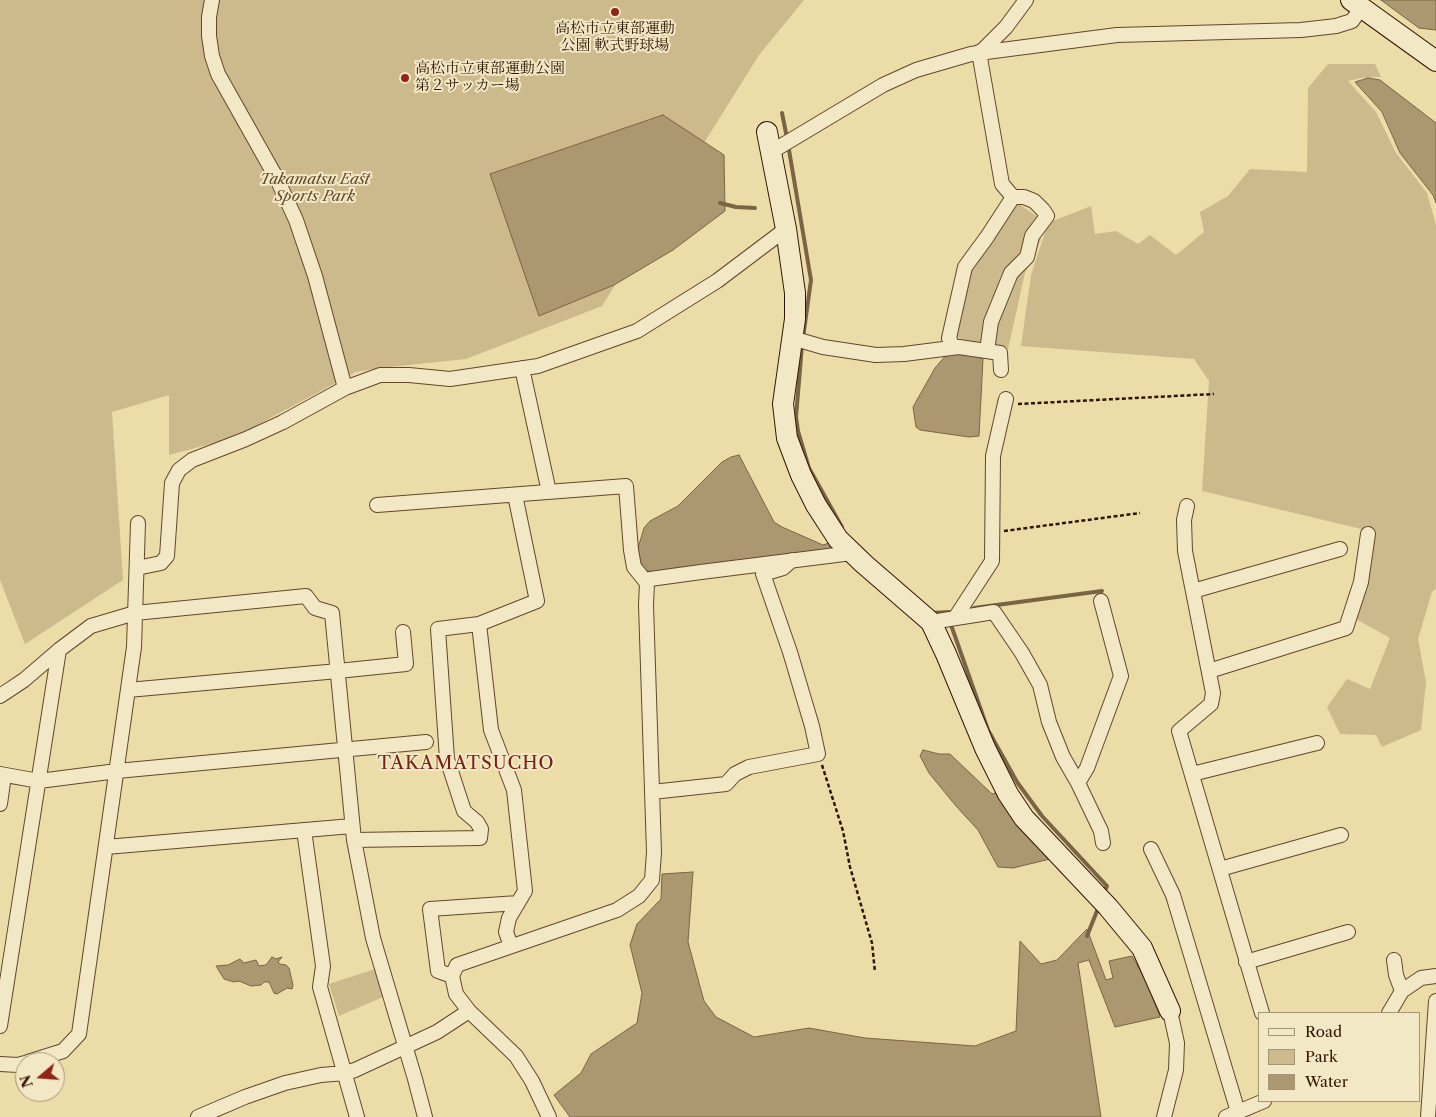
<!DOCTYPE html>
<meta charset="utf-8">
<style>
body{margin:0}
#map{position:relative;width:1436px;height:1117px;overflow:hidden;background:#ecdca8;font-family:"Libre Caslon Text",serif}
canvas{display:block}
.legend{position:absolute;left:1258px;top:1012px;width:162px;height:90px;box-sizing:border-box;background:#f3e8c6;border:1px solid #a59478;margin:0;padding:6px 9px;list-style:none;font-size:15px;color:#311502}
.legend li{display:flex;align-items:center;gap:10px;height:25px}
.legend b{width:25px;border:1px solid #a59478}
.north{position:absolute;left:15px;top:1052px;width:50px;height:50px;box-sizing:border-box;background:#f3e8c6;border:1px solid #a59478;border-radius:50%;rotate:252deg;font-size:14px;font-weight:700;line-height:20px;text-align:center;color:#311502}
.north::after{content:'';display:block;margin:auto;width:18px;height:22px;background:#8f2418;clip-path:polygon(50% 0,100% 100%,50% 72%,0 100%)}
</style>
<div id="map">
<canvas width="1436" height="1117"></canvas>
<ul class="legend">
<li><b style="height:6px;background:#f3e8c6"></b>Road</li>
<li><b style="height:14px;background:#ccba8c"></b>Park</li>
<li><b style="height:14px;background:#ac9870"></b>Water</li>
</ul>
<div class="north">N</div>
</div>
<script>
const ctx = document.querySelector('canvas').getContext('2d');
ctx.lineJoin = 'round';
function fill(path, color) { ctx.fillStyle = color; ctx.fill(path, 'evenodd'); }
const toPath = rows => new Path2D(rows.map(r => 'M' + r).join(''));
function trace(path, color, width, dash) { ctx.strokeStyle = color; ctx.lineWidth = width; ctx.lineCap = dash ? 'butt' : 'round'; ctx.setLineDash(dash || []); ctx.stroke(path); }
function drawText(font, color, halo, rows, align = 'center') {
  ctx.font = font + ' "Libre Caslon Text","Noto Serif JP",serif'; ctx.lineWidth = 4; ctx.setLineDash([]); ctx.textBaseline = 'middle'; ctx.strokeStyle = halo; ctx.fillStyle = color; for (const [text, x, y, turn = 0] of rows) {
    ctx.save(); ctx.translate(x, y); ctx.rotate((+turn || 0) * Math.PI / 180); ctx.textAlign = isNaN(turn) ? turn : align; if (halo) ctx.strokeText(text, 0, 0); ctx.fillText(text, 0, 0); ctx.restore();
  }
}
const green = toPath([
 [0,0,804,0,759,55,602,306,466,359,380,368,356,372,233,438,169,455,169,395,112,412,123,580,25,644,0,580],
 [1328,64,1375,64,1381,77,1361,78,1348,81,1376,112,1396,153,1427,193,1436,225,1436,588,1432,592,1418,639,1426,682,1421,730,1382,747,1376,735,1340,734,1327,707,1347,679,1370,689,1390,638,1356,619,1374,532,1202,491,1209,381,1194,359,1021,346,1031,275,1048,223,1091,206,1095,234,1116,231,1138,244,1150,235,1176,255,1204,232,1200,212,1228,196,1250,169,1307,172,1308,88],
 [1016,202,1038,217,1041,240,1025,273,1008,349,981,345,952,336,967,271],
 [375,969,383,997,339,1016,329,984]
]);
const water = toPath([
 [1381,0,1436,0,1436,30,1419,28,1381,0],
 [1368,78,1380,80,1436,123,1436,203,1433,195,1400,153,1382,112,1355,82,1368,78],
 [663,115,724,155,725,211,673,250,614,285,539,316,490,174,663,115],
 [957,353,973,355,983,359,979,436,969,437,920,430,916,427,913,407,935,368,946,355,957,353],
 [739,455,774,522,782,527,823,545,829,543,830,550,654,572,647,571,641,565,638,558,638,548,644,528,650,521,678,506,722,462,731,457,739,455],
 [923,750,939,754,950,754,992,794,995,793,1050,859,1013,868,998,867,978,830,956,806,929,773,920,756,923,750],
 [693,872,688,942,704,1001,716,1017,754,1037,809,1028,865,1038,975,1046,1016,1031,1020,941,1041,964,1057,960,1087,929,1106,980,1113,978,1109,961,1132,956,1146,980,1160,1017,1115,1027,1089,960,1078,963,1101,1117,570,1117,554,1095,581,1073,591,1054,637,1023,642,993,630,945,637,924,661,899,662,874,693,872],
 [272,957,276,959,282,957,278,962,280,964,286,965,289,968,293,985,292,989,287,988,277,994,274,993,269,982,264,982,261,985,251,986,239,981,234,982,224,979,216,966,228,965,240,959,244,963,256,960,259,966,266,965,272,957]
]);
const stream = toPath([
 [782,113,787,138],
 [788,144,811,280,803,338],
 [720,203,736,207,755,208],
 [802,345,796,417,798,431,809,468,842,527],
 [974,608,1102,591],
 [931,613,949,612],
 [950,622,988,730,1017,782,1042,816,1107,886,1104,892],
 [1087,936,1099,906]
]);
const path = toPath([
 [1018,404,1214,394],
 [1004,531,1140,513],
 [822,765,843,831,850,867,872,943,875,972]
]);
const street = toPath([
 [212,0,209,17,209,36,212,56,218,74,277,179,296,220,315,276,345,388],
 [979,52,1002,184,1013,197,1024,197,1034,201,1043,210,1047,216,1032,236,1027,257,1011,273,991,322,987,351],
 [981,52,1006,27,1026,0],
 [771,152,883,85,916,70,971,54,1117,35,1301,30,1336,26,1352,21,1362,7],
 [792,338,823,347,876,355,904,354,959,347,1000,353,1001,370],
 [953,347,949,338,965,267,987,237,1013,197],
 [522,368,549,492],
 [377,505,626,486,631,550,634,567,647,583,646,605,654,852,652,880,639,896,617,910,457,965,452,976,456,994,469,1011],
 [1187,506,1184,520,1185,551,1213,693,1211,704,1179,731,1262,1013],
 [137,568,161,563,167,556,172,483,179,470,192,460,246,439,283,422,345,388,380,375,409,375,450,379,538,366,637,331,717,281,786,229],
 [647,583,650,579,701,572,852,553],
 [1193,591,1340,549],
 [955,618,992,561,993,456,1006,399],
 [931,622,994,612,1022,653,1040,685,1049,722,1063,757,1078,783,1101,831,1103,843],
 [1209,671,1346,628,1361,582,1368,534],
 [128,690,338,671,406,664,403,632],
 [0,696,24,680,59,650,91,626,135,613,306,596,315,608,332,613,354,840,373,938,415,1079,425,1117],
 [0,774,39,781,117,771,426,742],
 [1192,774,1317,743],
 [1078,783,1087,768,1121,676,1101,601],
 [652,792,726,784,735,774,749,767,818,754,812,726,790,652,763,574,783,568,792,560],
 [0,804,4,775],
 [304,830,323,966,320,987,357,1117],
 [354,840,480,838,481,829,477,822,464,811,447,759,438,629,479,624],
 [106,847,352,826],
 [1151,849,1173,895,1238,1112],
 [1220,869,1341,835],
 [511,946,506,932,509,918,525,891,514,790,491,730,479,624,537,601,515,495],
 [1394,960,1396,975,1402,991],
 [1246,962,1348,932],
 [452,976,438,971,430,909,518,903],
 [1389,1013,1402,991,1421,978,1436,976],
 [0,1026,59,650],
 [28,1062,63,1051,79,1034,134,647,138,523],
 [0,1064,18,1065,25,1063],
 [198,1117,245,1097,285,1083,321,1075,345,1073,355,1070,437,1032,469,1011,516,1056,532,1081,549,1117],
 [1164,1117,1176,1070,1177,1043,1170,1011],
 [1226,1117,1264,1101],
 [1428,1117,1436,1001]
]);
const secondary = toPath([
 [1351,0,1436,61],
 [767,132,786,229,795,293,795,319,783,404,787,438,801,475,816,505,838,539,864,564,931,622,946,654,985,748,1008,794,1024,818,1108,907,1142,948,1170,1011]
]);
const markers = [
 [615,12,5,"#8f2418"],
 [405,78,5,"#8f2418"]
];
const poiNames = [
 ["高松市立東部運動",615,29],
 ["公園 軟式野球場",615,46],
 ["高松市立東部運動公園",415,69,"left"],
 ["第２サッカー場",415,86,"left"]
];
const parkNames = [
 ["Takamatsu East",315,180],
 ["Sports Park",315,197]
];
const quarterNames = [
 ["TAKAMATSUCHO",466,764]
];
fill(green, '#ccba8c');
fill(water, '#ac9870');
trace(water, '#7b6444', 1);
trace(stream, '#7b6444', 4);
trace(street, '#60472c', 16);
trace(secondary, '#311502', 22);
trace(path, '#311502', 2.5, [4, 2.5]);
trace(street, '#f3e8c6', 14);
trace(secondary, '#f3e8c6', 20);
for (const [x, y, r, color] of markers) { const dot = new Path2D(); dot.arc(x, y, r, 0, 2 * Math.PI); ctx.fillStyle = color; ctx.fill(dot); trace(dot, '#f3e8c6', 2); }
drawText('15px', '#311502', '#f3e8c6', poiNames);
drawText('italic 15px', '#60472b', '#f3e8c6', parkNames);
ctx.letterSpacing = '1px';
drawText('18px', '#7a1f14', '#f3e8c6', quarterNames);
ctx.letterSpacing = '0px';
</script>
